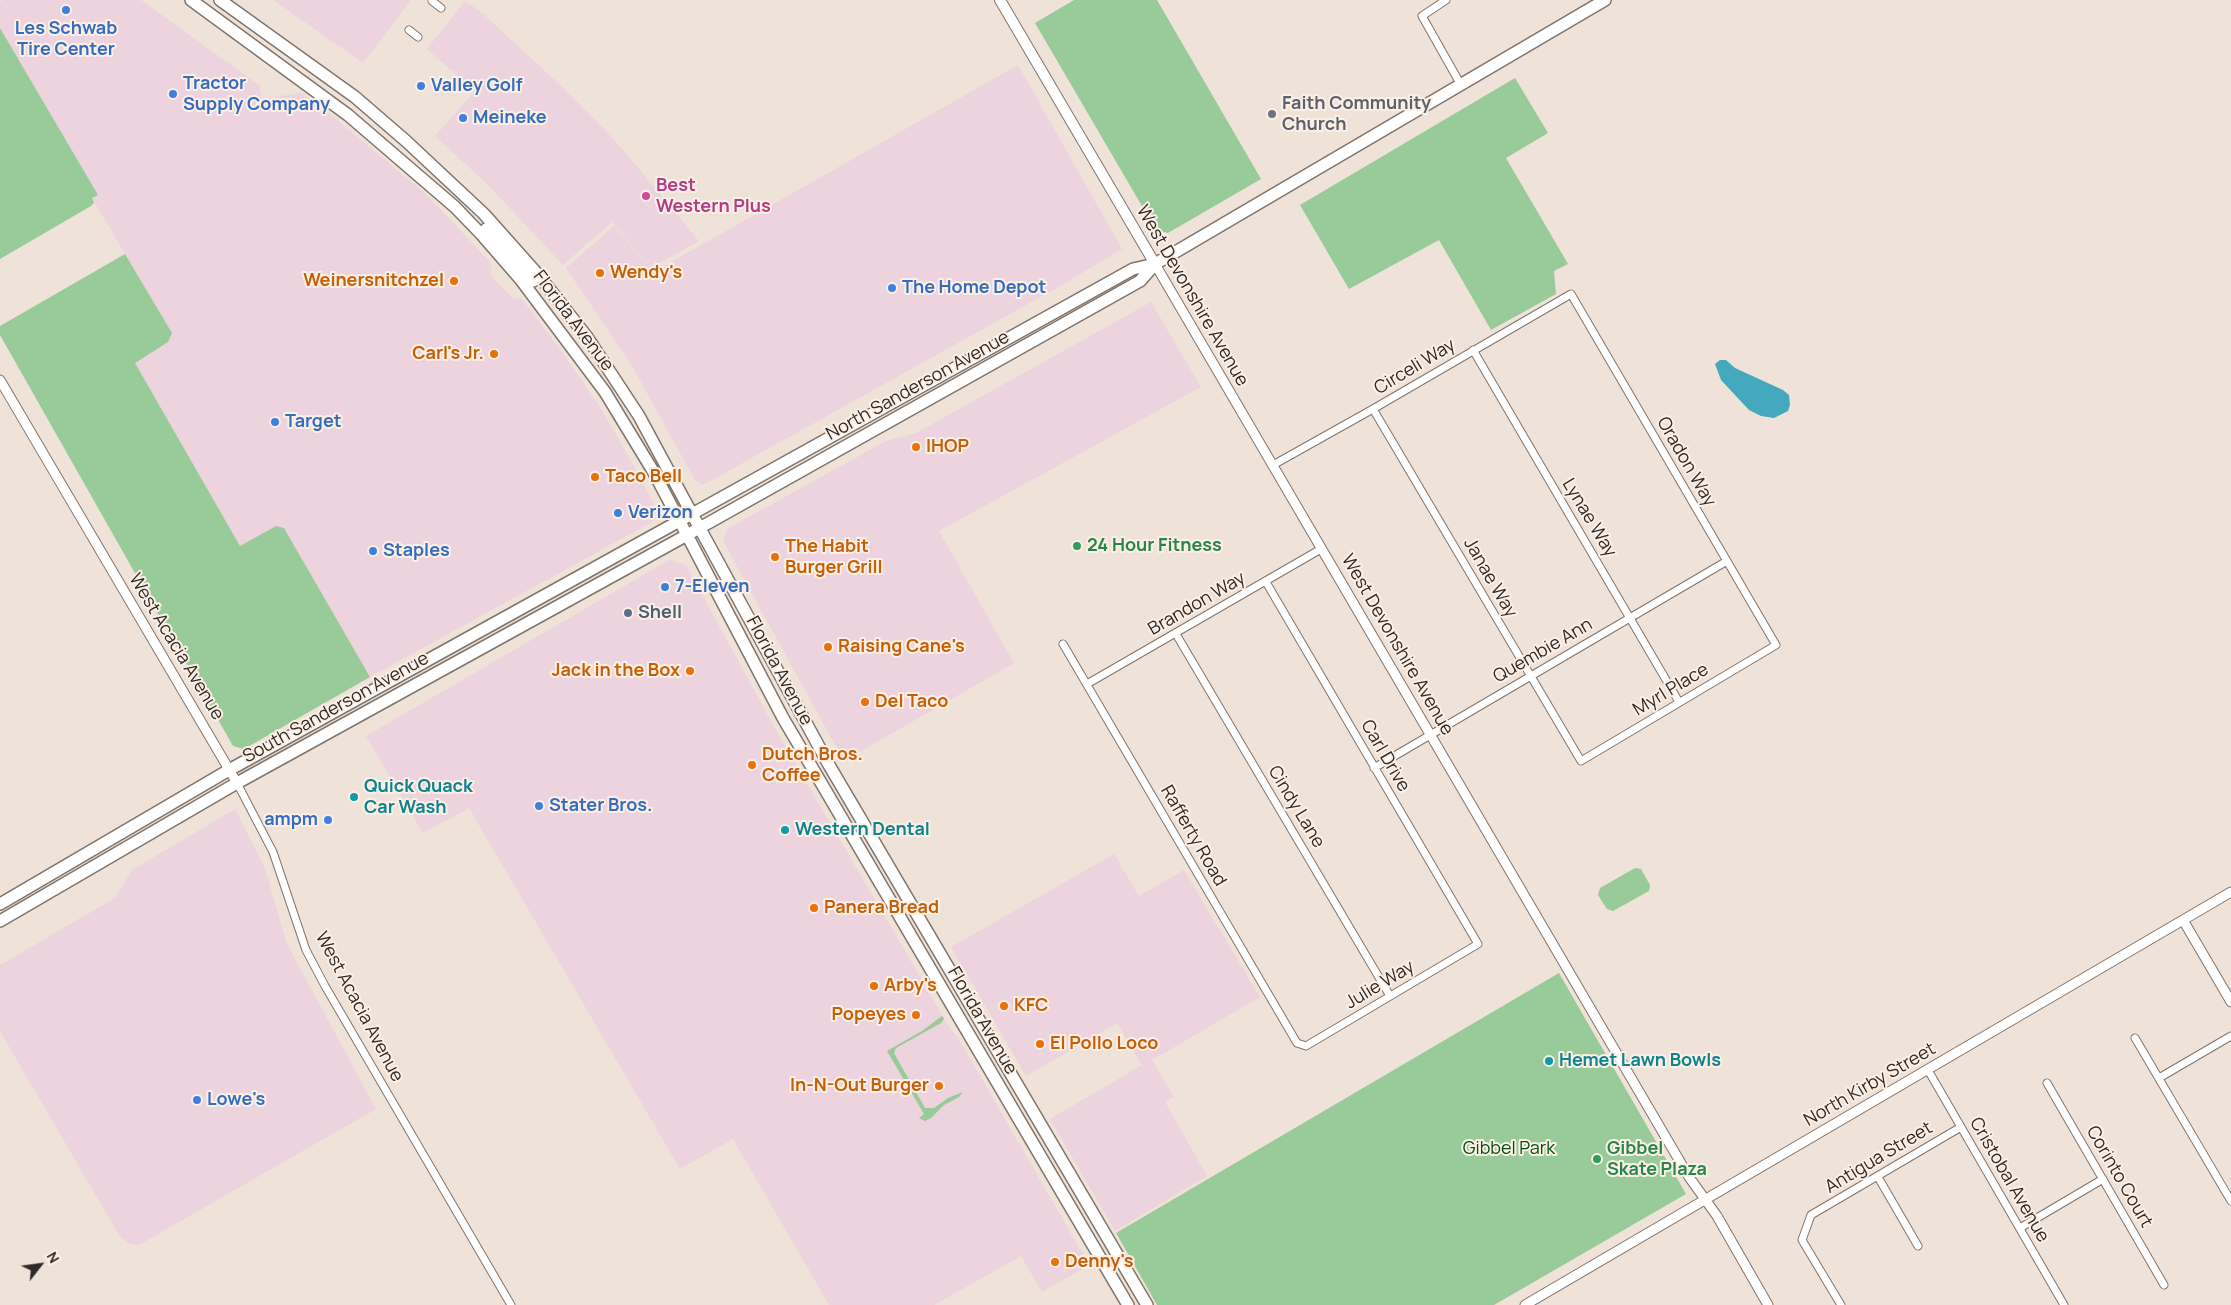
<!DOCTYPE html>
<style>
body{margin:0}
#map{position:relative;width:2231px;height:1305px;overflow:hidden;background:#efe2d9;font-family:Manrope,sans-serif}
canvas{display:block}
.north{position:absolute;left:15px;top:1240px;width:50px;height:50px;-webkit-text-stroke:4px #fcf0e6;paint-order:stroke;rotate:60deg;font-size:14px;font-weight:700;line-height:20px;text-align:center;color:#2f2a27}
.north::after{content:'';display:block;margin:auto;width:18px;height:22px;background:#2f2a27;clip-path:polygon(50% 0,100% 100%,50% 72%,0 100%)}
</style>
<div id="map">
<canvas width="2231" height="1305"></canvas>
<div class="north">N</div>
</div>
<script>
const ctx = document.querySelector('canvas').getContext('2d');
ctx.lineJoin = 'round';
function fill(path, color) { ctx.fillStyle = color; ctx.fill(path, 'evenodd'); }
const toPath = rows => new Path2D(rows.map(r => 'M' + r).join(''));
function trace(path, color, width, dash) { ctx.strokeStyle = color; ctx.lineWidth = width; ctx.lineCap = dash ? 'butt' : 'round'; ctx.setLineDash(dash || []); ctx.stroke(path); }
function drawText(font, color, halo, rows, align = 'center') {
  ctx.font = font + ' Manrope,sans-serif'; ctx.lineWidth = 4; ctx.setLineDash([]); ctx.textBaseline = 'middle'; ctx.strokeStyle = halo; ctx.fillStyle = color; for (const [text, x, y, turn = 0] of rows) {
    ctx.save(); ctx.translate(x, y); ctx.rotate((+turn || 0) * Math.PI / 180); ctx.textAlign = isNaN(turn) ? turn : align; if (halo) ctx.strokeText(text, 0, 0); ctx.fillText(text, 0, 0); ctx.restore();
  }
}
const commercial = toPath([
 [3,0,141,0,260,86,261,99,301,93,325,110,426,194,492,264,490,275,513,298,522,299,560,349,598,404,623,447,657,510,652,522,370,677,284,528,276,526,240,546,134,362,168,342,172,333,92,198,97,195,0,28,0,2],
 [273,0,411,0,363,63],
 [465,1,482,13,558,83,606,131,629,157,699,241,651,268,612,222,563,265,489,186,435,136,475,91,427,49],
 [1018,65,1122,249,1062,285,703,485,695,480,631,364,566,268,614,226,654,272],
 [1151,302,1201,387,939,531,1014,663,844,761,723,541,727,529,886,441,916,433],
 [669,560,686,565,778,734,951,1030,959,1039,1089,1265,1042,1292,1021,1256,934,1305,829,1305,733,1139,680,1169,469,808,423,833,366,736],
 [235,809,264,866,287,944,376,1109,139,1245,128,1243,119,1235,0,1031,0,965,115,898,132,870],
 [1114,854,1139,896,1184,870,1260,997,1152,1060,1174,1097,1165,1102,1207,1176,1115,1231,1050,1119,1142,1065,1117,1023,1026,1076,951,947]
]);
const green = toPath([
 [1074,0,1157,0,1261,179,1168,233,1156,230,1035,23],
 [0,28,98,195,92,198,94,203,91,206,0,259],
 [1515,78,1548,133,1506,158,1568,264,1554,271,1556,294,1491,330,1439,240,1349,289,1300,205],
 [125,254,172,333,168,342,135,363,240,546,276,526,284,528,370,677,244,749,233,746,0,335,0,326],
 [1635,868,1641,869,1650,885,1649,891,1613,911,1607,909,1598,895,1600,888],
 [1559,973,1686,1194,1494,1305,1157,1305,1116,1233],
 [942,1016,944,1019,941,1023,896,1048,894,1053,925,1108,934,1108,948,1098,963,1092,959,1097,944,1105,931,1118,925,1121,919,1118,924,1114,887,1051,922,1031]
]);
const water = toPath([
 [1720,360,1726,360,1735,368,1783,390,1789,395,1790,405,1788,411,1774,418,1761,416,1749,410,1721,380,1715,364]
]);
const minor = toPath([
 [1446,0,1422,16,1461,85],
 [432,1,441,8],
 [409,30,418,37],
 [1473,350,1679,702],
 [1273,465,1373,409,1571,294,1776,645,1581,761,1373,409],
 [1176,634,1390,996],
 [1063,644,1297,1043,1306,1046,1478,944,1266,582],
 [1087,684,1321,549],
 [1374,768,1727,561],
 [237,783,273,852,306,950,325,986,511,1305],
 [2135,1038,2231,1201],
 [1928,1070,2064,1305],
 [2159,1078,2231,1036],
 [2047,1083,2164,1285],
 [1878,1177,1918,1246],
 [2020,1228,2103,1179],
 [1841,1305,1802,1240,1811,1215,1961,1127]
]);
const tertiary = toPath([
 [1155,264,1689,1177,1717,1216,1768,1305],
 [0,380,237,783],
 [2183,920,2231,1002],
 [1525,1305,2231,892]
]);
const secondary = toPath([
 [1000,0,1155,264]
]);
const primary = toPath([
 [0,904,229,770,692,514,829,765,1147,1305],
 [0,921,237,783,687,535,783,718,1128,1305]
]);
const trunk = toPath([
 [191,0,348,115,455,207,481,234,521,280,605,392,653,471,687,535,1140,281,1155,264,1605,0],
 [220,0,355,97,406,141,484,214,540,277,587,337,639,416,692,514,1133,269,1155,264],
 [486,229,533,281,540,277]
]);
const markers = [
 [66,10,5,"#3f7fe0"],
 [421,86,5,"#3f7fe0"],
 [173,94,5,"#3f7fe0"],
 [1272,114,5,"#6b7280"],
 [463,118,5,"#3f7fe0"],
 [646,196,5,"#d1479c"],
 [600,273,5,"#e8710a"],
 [454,281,5,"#e8710a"],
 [892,288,5,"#3f7fe0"],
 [494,354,5,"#e8710a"],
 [275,422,5,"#3f7fe0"],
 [916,447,5,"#e8710a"],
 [595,477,5,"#e8710a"],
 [618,513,5,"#3f7fe0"],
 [1077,546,5,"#2e9e5b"],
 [373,551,5,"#3f7fe0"],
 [775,557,5,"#e8710a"],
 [665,587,5,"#3f7fe0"],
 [628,613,5,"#5c6f8a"],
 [828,647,5,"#e8710a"],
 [690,671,5,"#e8710a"],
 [865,702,5,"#e8710a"],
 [752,765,5,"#e8710a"],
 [354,797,5,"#0f9aa8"],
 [539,806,5,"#3f7fe0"],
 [328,820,5,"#3f7fe0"],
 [785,830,5,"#0f9aa8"],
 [814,908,5,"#e8710a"],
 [874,986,5,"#e8710a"],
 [1004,1006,5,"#e8710a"],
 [916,1015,5,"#e8710a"],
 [1040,1044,5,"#e8710a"],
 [1549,1061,5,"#0f9aa8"],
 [939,1086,5,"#e8710a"],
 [197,1100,5,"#3f7fe0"],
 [1597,1159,5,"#2e9e5b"],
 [1055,1262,5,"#e8710a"]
];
const shopNames = [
 ["Les Schwab",66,29,"center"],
 ["Tire Center",66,50,"center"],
 ["Tractor",183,84],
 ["Supply Company",183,105],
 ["Valley Golf",431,86],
 ["Meineke",473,118],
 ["The Home Depot",902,288],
 ["Target",285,422],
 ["Verizon",628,513],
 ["Staples",383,551],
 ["7-Eleven",675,587],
 ["Stater Bros.",549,806],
 ["ampm",318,820,"right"],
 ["Lowe's",207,1100]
];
const worshipNames = [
 ["Faith Community",1282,104],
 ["Church",1282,125]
];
const hotelNames = [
 ["Best",656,186],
 ["Western Plus",656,207]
];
const foodNames = [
 ["Wendy's",610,273],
 ["Weinersnitchzel",444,281,"right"],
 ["Carl's Jr.",484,354,"right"],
 ["IHOP",926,447],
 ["Taco Bell",605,477],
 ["The Habit",785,547],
 ["Burger Grill",785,568],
 ["Raising Cane's",838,647],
 ["Jack in the Box",680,671,"right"],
 ["Del Taco",875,702],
 ["Dutch Bros.",762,755],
 ["Coffee",762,776],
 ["Panera Bread",824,908],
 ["Arby's",884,986],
 ["KFC",1014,1006],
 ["Popeyes",906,1015,"right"],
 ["El Pollo Loco",1050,1044],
 ["In-N-Out Burger",929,1086,"right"],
 ["Denny's",1065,1262]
];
const streetNames = [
 ["West Devonshire Avenue",1192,296,60],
 ["Florida Avenue",573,321,53],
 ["Circeli Way",1415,367,-31],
 ["North Sanderson Avenue",918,386,-29],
 ["Oradon Way",1686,462,60],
 ["Lynae Way",1589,518,59],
 ["Janae Way",1490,578,60],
 ["Brandon Way",1197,604,-30],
 ["West Devonshire Avenue",1397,645,60],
 ["West Acacia Avenue",176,647,59],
 ["Quembie Ann",1543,651,-30],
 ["Florida Avenue",779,671,62],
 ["Myrl Place",1671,690,-31],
 ["South Sanderson Avenue",336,708,-29],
 ["Carl Drive",1385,756,60],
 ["Cindy Lane",1296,807,59],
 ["Rafferty Road",1193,836,60],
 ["Julie Way",1380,985,-31],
 ["West Acacia Avenue",359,1007,62],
 ["Florida Avenue",982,1021,60],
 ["North Kirby Street",1870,1085,-30],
 ["Antigua Street",1879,1158,-31],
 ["Corinto Court",2119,1177,60],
 ["Cristobal Avenue",2009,1180,60]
];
const leisureNames = [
 ["24 Hour Fitness",1087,546],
 ["Gibbel",1607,1149],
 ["Skate Plaza",1607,1170]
];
const serviceNames = [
 ["Shell",638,613]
];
const cultureNames = [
 ["Quick Quack",364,787],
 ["Car Wash",364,808],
 ["Western Dental",795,830],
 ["Hemet Lawn Bowls",1559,1061]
];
const parkNames = [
 ["Gibbel Park",1509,1149]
];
fill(commercial, '#ecd3dd');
fill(green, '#99ca99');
fill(water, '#44a9bc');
trace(minor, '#80756c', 9);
trace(tertiary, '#80756c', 11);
trace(secondary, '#80756c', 12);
trace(primary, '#80756c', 14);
trace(trunk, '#80756c', 14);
trace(minor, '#fff', 7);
trace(tertiary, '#fff', 9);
trace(secondary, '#fff', 10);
trace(primary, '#fff', 11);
trace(trunk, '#fff', 11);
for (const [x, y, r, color] of markers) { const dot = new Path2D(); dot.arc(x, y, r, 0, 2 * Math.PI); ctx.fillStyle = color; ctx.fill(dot); trace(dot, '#fcf0e6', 2); }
drawText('bold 18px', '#366cbe', '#fcf0e6', shopNames, 'left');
drawText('bold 18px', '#5b616d', '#fcf0e6', worshipNames, 'left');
drawText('bold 18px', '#b23c85', '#fcf0e6', hotelNames, 'left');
drawText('bold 18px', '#c56008', '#fcf0e6', foodNames, 'left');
drawText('18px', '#2f2a27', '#fcf0e6', streetNames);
drawText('bold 18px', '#27864d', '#fcf0e6', leisureNames, 'left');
drawText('bold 18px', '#4e5e75', '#fcf0e6', serviceNames, 'left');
drawText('bold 18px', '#0d838f', '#fcf0e6', cultureNames, 'left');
drawText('18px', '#00510f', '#fcf0e6', parkNames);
</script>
